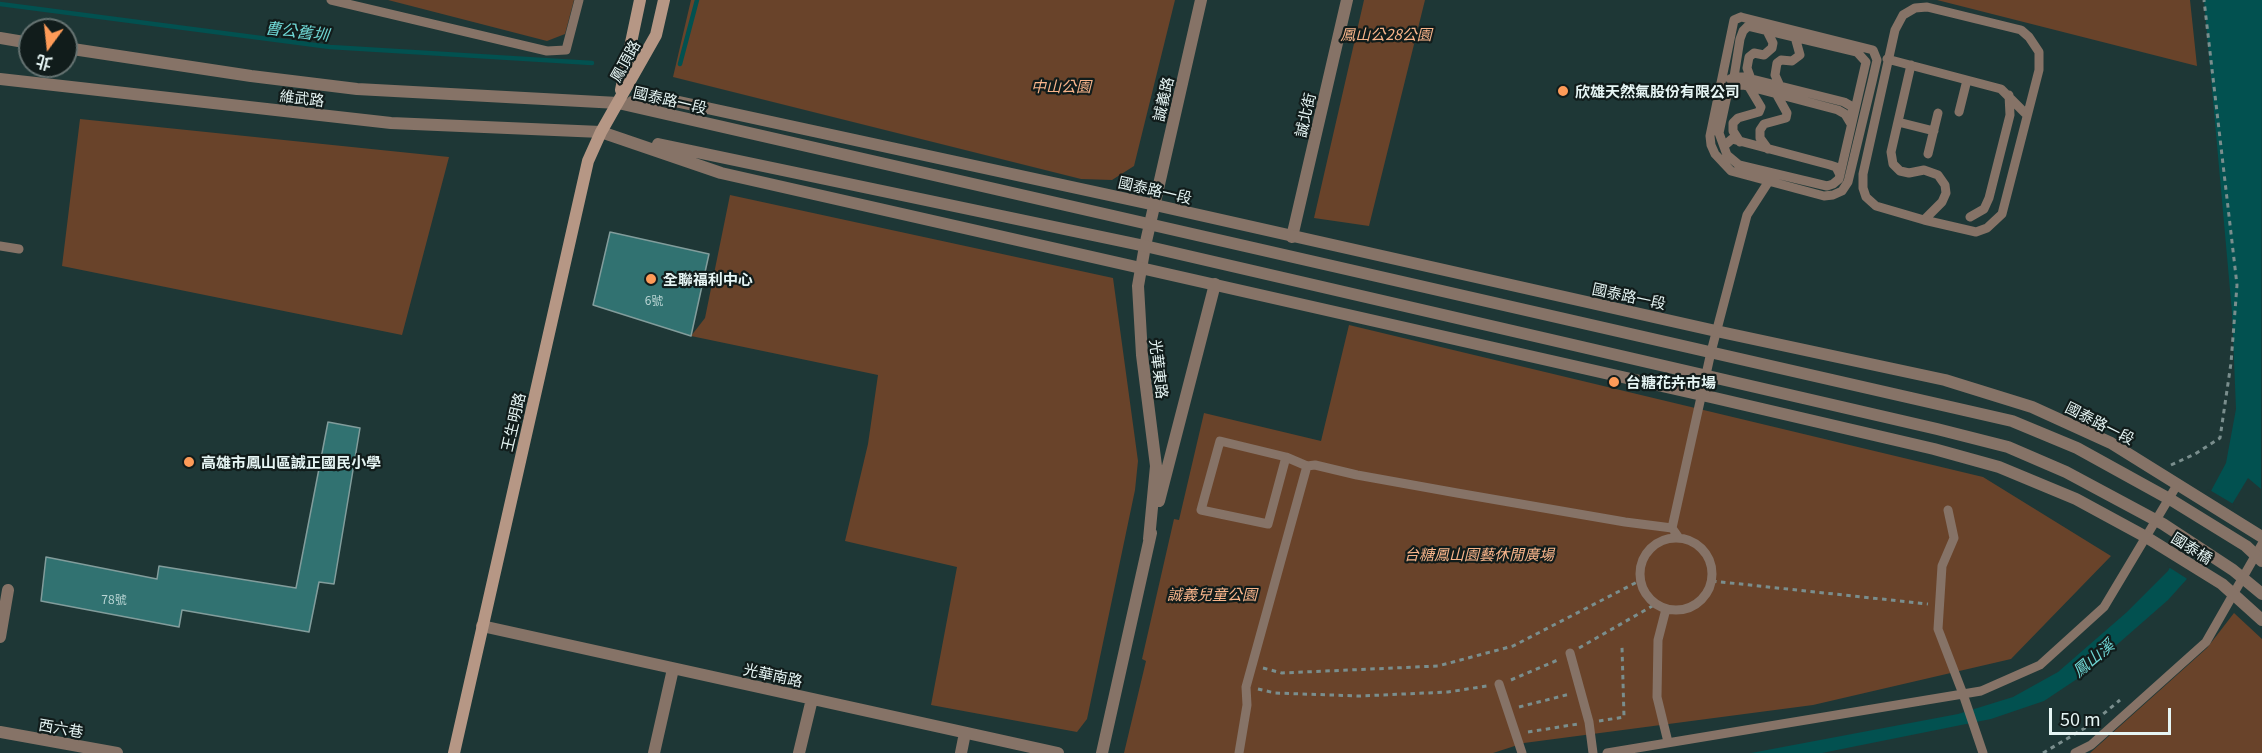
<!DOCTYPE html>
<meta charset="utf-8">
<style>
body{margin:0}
#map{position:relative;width:2262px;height:753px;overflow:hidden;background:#1e3736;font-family:Georgia,"Noto Sans TC",serif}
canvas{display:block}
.north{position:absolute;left:18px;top:18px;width:60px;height:60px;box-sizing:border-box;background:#111c1b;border:2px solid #667372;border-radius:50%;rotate:195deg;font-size:16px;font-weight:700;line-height:24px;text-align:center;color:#e6f5f4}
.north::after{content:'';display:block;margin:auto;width:21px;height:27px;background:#fe9b58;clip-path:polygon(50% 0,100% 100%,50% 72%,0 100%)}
.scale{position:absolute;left:2049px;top:708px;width:122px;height:27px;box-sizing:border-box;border:3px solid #e6f5f4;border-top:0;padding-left:8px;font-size:18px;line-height:21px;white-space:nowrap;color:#e6f5f4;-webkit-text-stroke:4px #111c1b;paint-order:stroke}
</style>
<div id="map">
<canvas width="2262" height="753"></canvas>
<div class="north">北</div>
<div class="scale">50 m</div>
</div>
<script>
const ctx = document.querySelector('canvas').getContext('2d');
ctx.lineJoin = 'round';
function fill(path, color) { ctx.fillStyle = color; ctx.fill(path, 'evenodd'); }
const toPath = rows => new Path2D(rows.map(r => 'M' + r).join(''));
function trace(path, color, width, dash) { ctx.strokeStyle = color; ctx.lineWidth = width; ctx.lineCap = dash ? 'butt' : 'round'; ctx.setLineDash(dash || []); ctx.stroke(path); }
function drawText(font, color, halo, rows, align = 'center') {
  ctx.font = font + ' Georgia,"Noto Sans TC",serif'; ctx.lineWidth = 4.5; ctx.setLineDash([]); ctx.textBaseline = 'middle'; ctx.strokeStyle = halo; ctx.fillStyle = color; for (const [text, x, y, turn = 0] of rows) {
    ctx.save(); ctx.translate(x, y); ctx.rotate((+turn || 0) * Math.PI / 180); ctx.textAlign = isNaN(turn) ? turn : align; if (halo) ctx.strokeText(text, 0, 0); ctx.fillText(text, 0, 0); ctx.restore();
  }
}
const green = toPath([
 [388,0,574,0,565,34,547,41],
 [691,0,1175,0,1134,166,1112,180,1081,179,673,77],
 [1364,0,1425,0,1369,226,1314,218],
 [1937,0,2190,0,2197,66],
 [80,119,449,157,402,335,62,266],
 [730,195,1113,278,1138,461,1135,490,1087,719,1077,732,931,705,957,567,845,541,868,444,878,375,691,336,705,318],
 [1349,325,1983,477,2111,556,2011,659,1813,705,1524,743,1493,753,1124,753,1146,661,1142,659,1174,519,1179,520,1204,413,1321,441],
 [2234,613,2262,639,2262,753,2090,753,2207,648]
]);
const water = toPath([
 [2204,0,2262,0,2261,489,2248,478,2186,580,2168,600,2080,677,2044,701,1991,719,1822,753,1751,753,1958,714,2013,697,2058,672,2127,612,2168,571,2226,463,2236,409,2232,312]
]);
const pier = toPath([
 [2208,489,2235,505,2189,580,2167,566]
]);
const stream = toPath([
 [0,4,330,47,592,63],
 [680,64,697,0]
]);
const building = toPath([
 [610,232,709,254,691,336,593,305,610,232],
 [328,422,360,428,334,584,319,582,309,632,182,610,179,627,41,601,46,557,157,579,159,566,296,588,328,422]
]);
const path = toPath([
 [2171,465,2195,454,2220,438,2231,363,2237,285,2204,0],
 [1712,581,1928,604],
 [1579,648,1654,605],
 [1263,668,1282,673,1438,666,1513,646,1641,580],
 [1511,680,1560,659],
 [1258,689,1275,693,1360,696,1448,692,1487,686],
 [1519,707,1570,694],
 [1599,721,1624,717,1622,647],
 [1528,732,1578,724],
 [2043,753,2090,725,2120,700]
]);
const service = toPath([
 [331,0,547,51,566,50,579,0],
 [1927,7,2021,30,2029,37,2039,52,2039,70,2002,214,1987,228,1976,232,1924,220,1876,206,1866,197,1863,188,1863,174,1895,30,1903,15,1915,8,1927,7],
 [1741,17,1873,50,1877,60,1872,82,1848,182,1842,191,1833,195,1824,196,1731,171,1715,154,1711,145,1710,136,1734,20,1741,17],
 [1887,59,2001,89,2027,115],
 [1911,65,1891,152,1893,164,1900,171,1909,173,1924,170,1938,175,1945,185,1946,193,1942,202,1924,220],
 [1734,77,1740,39,1743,31,1748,26,1857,52,1866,62,1839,179,1833,184,1827,186,1739,165,1727,155,1719,133,1728,91,1733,86,1743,85,1838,110,1845,114,1851,124],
 [1730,79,1734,77,1744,77,1844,102,1851,106,1854,113],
 [1751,79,1747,68,1749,57,1754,53,1764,55,1772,48,1773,43,1766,29],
 [1780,86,1775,75,1777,63,1781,60,1792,61,1800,55,1795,37],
 [1959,112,1967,80],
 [1898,122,1934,131],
 [1740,142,1733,131,1733,123,1738,118,1759,112,1761,107,1749,87],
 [1724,146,1732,139,1830,165,1836,167,1840,175],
 [1768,149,1760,138,1760,130,1764,124,1786,118,1787,113,1777,95],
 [1928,154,1938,113],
 [1970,217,1984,209,1989,198,2010,115,2009,95],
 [0,246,19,249],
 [1286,457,1268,524,1201,510,1220,441,1286,457,1307,466,1315,465,1357,475,1457,493,1625,522,1672,528],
 [1948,510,1954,538,1942,566,1938,629,1963,694,1983,753],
 '1640 574a36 36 0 1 1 72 0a36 36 0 1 1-72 0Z',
 [1679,538,1672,528,1711,352,1747,215,1769,181],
 [1666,609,1658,640,1657,697,1668,742],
 [1570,653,1589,722,1593,753],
 [1499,684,1522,753],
 [1239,753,1247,705,1246,687,1307,466],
 [1607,753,1981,691,2040,665,2104,607,2177,485],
 [2075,753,2091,745,2206,642,2262,544]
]);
const minor = toPath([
 [0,38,30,43],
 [66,48,251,76,357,89,618,103],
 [0,79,391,123,601,132],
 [1292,237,1347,0],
 [1159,501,1215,284],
 [1149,539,1156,466,1142,355,1138,286,1145,246,1201,0],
 [482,626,1058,753],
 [0,637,8,590],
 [0,732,117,753],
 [654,753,673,669],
 [799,753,812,699],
 [961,753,965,733],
 [1102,753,1151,533]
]);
const tertiary = toPath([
 [632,102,670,100,1155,205,1716,331,1945,380,2032,407,2111,443,2262,537],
 [618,103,2012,421,2077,448,2173,501,2246,546,2262,561],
 [601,132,721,173,1715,398,1934,449,1999,467,2076,499,2146,537,2222,584,2262,620],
 [658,144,1145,246,1937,429,2008,447,2066,472,2163,524,2233,570,2262,594]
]);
const secondary = toPath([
 [621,90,640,0],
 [454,753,588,161,601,132,656,35,664,0]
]);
const markers = [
 [1563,91,6,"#fe9b58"],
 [651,279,6,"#fe9b58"],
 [1614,382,6,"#fe9b58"],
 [189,462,6,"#fe9b58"]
];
const numberNames = [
 ["6號",654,300],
 ["78號",114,599]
];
const parkNames = [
 ["鳳山公28公園",1386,34],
 ["中山公園",1061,86],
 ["台糖鳳山園藝休閒廣場",1479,554],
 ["誠義兒童公園",1212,594]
];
const streetNames = [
 ["鳳頂路",625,61,-61],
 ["維武路",302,98,7],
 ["誠義路",1163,99,-77],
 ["國泰路一段",670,100,13],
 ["誠北街",1305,115,-77],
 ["國泰路一段",1155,190,13],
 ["國泰路一段",1629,296,12],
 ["光華東路",1159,369,83],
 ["王生明路",513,422,-77],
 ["國泰路一段",2100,423,27],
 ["國泰橋",2192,548,32],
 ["光華南路",773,675,12],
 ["西六巷",61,728,10]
];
const poiNames = [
 ["欣雄天然氣股份有限公司",1575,91],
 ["全聯福利中心",663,279],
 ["台糖花卉市場",1626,382],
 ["高雄市鳳山區誠正國民小學",201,462]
];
const waterNames = [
 ["曹公舊圳",297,31,7],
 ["鳳山溪",2093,658,-40]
];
fill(green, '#69432a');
fill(water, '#025150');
fill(pier, '#1e3736');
trace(stream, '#025150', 4.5);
fill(building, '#317271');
trace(building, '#829d9c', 1.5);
trace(path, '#7a8e8d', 3, [4.5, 4.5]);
trace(service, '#867367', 9);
trace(minor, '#867367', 12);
trace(tertiary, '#867367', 12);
trace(secondary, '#b69785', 12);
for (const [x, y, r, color] of markers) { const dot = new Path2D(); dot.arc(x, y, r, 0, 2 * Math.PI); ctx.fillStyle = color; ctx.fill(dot); trace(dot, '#111c1b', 2); }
drawText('12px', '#b9d4d3', null, numberNames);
drawText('italic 15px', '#f9b58b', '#111c1b', parkNames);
drawText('15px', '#e6f5f4', '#111c1b', streetNames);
drawText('bold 15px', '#e6f5f4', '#111c1b', poiNames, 'left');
drawText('italic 16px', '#6fd6d4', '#111c1b', waterNames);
</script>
